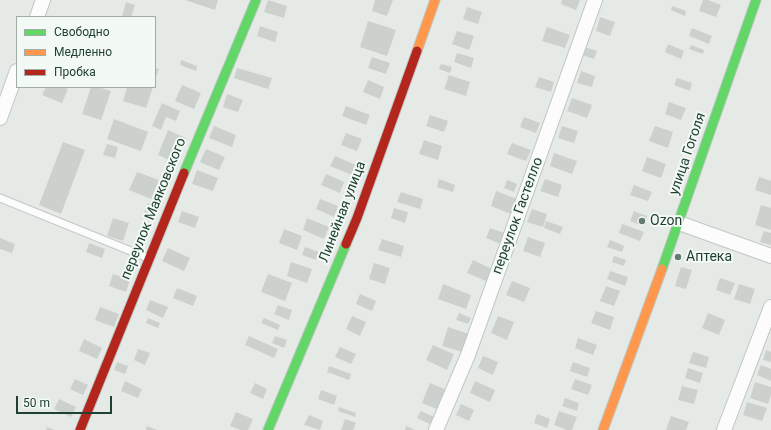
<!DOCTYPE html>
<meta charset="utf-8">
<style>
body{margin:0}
#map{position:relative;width:771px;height:430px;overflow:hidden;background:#e5eae7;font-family:Roboto,sans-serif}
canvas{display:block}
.legend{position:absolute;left:16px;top:16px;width:140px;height:72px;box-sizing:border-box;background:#f3f9f5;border:1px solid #9fafa7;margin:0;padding:5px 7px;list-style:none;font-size:12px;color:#204032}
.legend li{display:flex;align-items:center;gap:8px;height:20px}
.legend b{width:20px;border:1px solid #9fafa7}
.scale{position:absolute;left:16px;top:396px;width:96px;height:18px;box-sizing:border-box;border:2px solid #204032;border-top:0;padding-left:5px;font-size:12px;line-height:14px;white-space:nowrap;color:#204032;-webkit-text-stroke:3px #f3f9f5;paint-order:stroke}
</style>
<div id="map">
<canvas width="771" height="430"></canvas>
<ul class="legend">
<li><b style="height:5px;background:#63d668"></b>Свободно</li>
<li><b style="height:5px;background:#ff974d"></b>Медленно</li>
<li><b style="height:5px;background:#b3261e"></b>Пробка</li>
</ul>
<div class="scale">50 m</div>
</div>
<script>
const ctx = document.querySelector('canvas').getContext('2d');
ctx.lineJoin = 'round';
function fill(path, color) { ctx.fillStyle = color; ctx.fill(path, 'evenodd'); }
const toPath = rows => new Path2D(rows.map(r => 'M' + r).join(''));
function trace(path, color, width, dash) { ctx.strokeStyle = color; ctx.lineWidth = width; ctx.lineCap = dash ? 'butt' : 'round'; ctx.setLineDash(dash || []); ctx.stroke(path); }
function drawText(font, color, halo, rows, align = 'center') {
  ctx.font = font + ' Roboto,sans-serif'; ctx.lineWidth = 4; ctx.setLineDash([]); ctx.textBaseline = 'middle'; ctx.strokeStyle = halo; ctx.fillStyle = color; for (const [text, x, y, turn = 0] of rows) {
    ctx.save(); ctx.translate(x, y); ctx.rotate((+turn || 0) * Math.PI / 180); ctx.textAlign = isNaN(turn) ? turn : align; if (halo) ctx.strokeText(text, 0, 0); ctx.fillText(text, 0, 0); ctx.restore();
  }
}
const building = toPath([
 [185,0,218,0,215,10],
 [268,0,287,6,284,18,264,12],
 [375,0,393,0,387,16,372,11],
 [562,0,580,0,576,10,561,4],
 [703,0,708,0,721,5,716,17,699,11],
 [126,2,135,5,131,17,122,17],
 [672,6,686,11,685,16,671,10],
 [467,7,482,12,478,24,463,19],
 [600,17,615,22,610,36,596,31],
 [368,21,396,30,387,56,360,47],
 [260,26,278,32,275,42,257,36],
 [547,27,570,35,565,48,542,41],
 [692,28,712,36,709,44,689,36],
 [457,31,474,36,469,50,452,44],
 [668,44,684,51,681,59,665,52],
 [691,45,704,50,703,54,689,49],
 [585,47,597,51,594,59,582,55],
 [457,53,474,58,471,68,454,62],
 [372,57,390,63,386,74,368,68],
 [181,60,197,66,196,71,180,65],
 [441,64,452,67,450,73,439,69],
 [155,68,159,69,155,79],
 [237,68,272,78,268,89,234,78],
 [581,71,595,76,592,87,577,83],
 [449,75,470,82,466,96,444,89],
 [539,77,554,82,551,92,535,87],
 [677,78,692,83,690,91,674,85],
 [368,80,384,87,380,99,363,92],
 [182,85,201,93,194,109,175,101],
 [46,87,63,87,68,89,62,103,42,95],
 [91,87,98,87,111,91,101,120,82,114],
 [127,87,153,87,146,108,123,101],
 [227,94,243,100,238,112,223,107],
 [572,98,592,105,587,118,567,111],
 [669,102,686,108,681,120,665,114],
 [162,103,180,111,176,121,166,117,161,130,152,126],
 [346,106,370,115,366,125,342,116],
 [430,115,448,121,444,132,426,126],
 [524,117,540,123,536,133,520,127],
 [114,119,148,132,141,151,107,139],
 [214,126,236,135,232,147,209,138],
 [562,126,578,131,574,143,558,138],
 [655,126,673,132,668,148,649,141],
 [168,130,186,138,176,163,158,155],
 [346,133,362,139,357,151,341,145],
 [424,140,442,146,438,160,419,154],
 [63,142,85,150,61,214,39,205],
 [512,143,531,150,526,161,507,154],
 [107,144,118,147,115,158,103,155],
 [206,149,225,157,219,170,200,162],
 [554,153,577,161,572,174,550,166],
 [335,156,356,165,352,175,330,166],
 [647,157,666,164,661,178,642,171],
 [197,170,218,178,213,191,192,184],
 [137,172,159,180,151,199,129,190],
 [326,174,344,182,340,193,321,185],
 [759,177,771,181,771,195,755,190],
 [439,179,455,185,453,192,437,187],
 [545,179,562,185,558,197,540,191],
 [507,180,517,184,514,192,504,188],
 [634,185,652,192,648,201,630,195],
 [496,191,517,199,511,214,491,206],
 [401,192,423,199,420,209,397,202],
 [320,199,338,206,334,217,316,209],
 [148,203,160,208,156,217,144,212],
 [761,205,771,208,771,230,755,225],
 [394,208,408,212,405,223,391,218],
 [532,209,547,214,543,227,527,222],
 [182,211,199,217,195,228,178,222],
 [634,211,647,216,643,226,630,221],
 [113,218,129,223,123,241,107,236],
 [307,218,329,227,324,239,303,230],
 [546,221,563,227,560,234,544,228],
 [622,224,644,232,640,241,619,233],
 [490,228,505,233,501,244,486,238],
 [284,229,302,236,297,250,279,243],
 [764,231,771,233,771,245,760,242],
 [528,237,545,243,540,257,523,251],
 [0,238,15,244,12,253,0,249],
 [382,239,404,246,401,257,378,250],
 [610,240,624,246,622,252,607,247],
 [89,243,105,249,102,258,86,252],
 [305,247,319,252,316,260,302,255],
 [168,248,190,258,184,271,162,261],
 [614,256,626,260,624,266,612,262],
 [473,260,492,269,486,281,467,273],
 [291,262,312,269,307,283,287,276],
 [374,263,390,268,385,284,369,279],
 [681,267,692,270,686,289,675,286],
 [610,271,628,277,625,286,607,279],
 [113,274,130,280,126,292,109,286],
 [268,274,292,283,285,301,261,292],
 [720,278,735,283,730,295,716,290],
 [512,281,530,288,524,302,506,295],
 [443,284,471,295,466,309,438,299],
 [739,284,755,289,750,304,734,299],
 [606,286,620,291,614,306,600,301],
 [177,288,197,296,193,306,173,298],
 [360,294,376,301,372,311,356,304],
 [150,300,168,307,163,318,146,310],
 [278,305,292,310,289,320,274,314],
 [100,307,119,314,114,327,95,320],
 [596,311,614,317,610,330,591,323],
 [459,313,471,318,468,324,456,320],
 [708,313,725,320,719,335,702,328],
 [352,316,366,322,360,336,346,329],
 [498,316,514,322,507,340,491,333],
 [148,318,160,323,158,328,146,323],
 [264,318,280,325,278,330,261,323],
 [448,327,469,334,463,352,442,346],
 [249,336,278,349,274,358,245,345],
 [275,336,287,340,284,348,272,343],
 [578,338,597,345,593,355,575,348],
 [84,339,102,348,97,359,79,351],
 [433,345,454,354,447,370,426,360],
 [340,347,356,354,351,364,335,357],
 [138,349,150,353,145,365,134,360],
 [766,350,771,352,771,362,763,360],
 [693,352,709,357,706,368,689,363],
 [483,356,498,362,493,375,478,368],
 [117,362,128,366,125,374,114,370],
 [573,362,590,368,587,377,570,371],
 [761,365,771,369,771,381,757,375],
 [329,366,351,374,349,380,327,372],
 [688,368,703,373,700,383,685,378],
 [75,379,88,385,83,395,70,389],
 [575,379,592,385,588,395,571,389],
 [125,381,142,389,138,398,121,391],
 [475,381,495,390,490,402,470,393],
 [755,382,771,387,771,395,768,404,750,398],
 [255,383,267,389,263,399,250,393],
 [430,383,447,390,439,410,422,403],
 [682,386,698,390,694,404,678,400],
 [321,390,337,396,334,405,318,399],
 [565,398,579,403,577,411,562,406],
 [59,399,76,407,71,417,54,409],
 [747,402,767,408,762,421,743,415],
 [461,404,474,410,469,421,456,415],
 [339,407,356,413,355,417,338,411],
 [421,411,434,417,430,424,417,418],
 [559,411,577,417,572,430,567,430,554,425],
 [236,412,253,419,248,430,240,430,230,426],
 [537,414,550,419,547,428,534,423],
 [309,415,323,421,320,430,304,425],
 [671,416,689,422,686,430,666,430],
 [345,419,356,423,353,430,341,430],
 [147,426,157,430,146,430],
 [406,426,415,430,405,430],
 [47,427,55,430,46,430]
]);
const lane = toPath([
 [0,198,148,258]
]);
const street = toPath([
 [37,17,43,0],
 [0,118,17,71],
 [679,223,771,256],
 [436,430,468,355,595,0],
 [724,430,771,307]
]);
const fast = toPath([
 [184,173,256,0],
 [662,269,756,0],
 [268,430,346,244]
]);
const slow = toPath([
 [417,51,435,0],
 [603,430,662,269]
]);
const jam = toPath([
 [346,244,357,218,417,51],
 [80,430,184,173]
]);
const markers = [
 [642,221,4,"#657c71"],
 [678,257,4,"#657c71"]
];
const streetNames = [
 ["улица Гоголя",688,154,-71],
 ["переулок Маяковского",154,209,-68],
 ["Линейная улица",343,212,-69],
 ["переулок Гастелло",518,216,-70]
];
const poiNames = [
 ["Ozon",650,221],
 ["Аптека",686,257]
];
fill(building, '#ccd1ce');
trace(lane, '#c2c7c4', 9);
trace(street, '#c2c7c4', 16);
trace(fast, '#bec6c2', 11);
trace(slow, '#bec6c2', 11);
trace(jam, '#bec6c2', 11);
trace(lane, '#fbfcfb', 7);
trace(street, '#fbfcfb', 14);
trace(fast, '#63d668', 9);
trace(slow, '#ff974d', 9);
trace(jam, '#b3261e', 9);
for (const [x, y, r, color] of markers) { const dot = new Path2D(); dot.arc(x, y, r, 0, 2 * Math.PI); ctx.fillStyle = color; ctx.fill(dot); trace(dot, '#f3f9f5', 1.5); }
drawText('14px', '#204032', '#f3f9f5', streetNames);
drawText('14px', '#204032', '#f3f9f5', poiNames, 'left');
</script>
